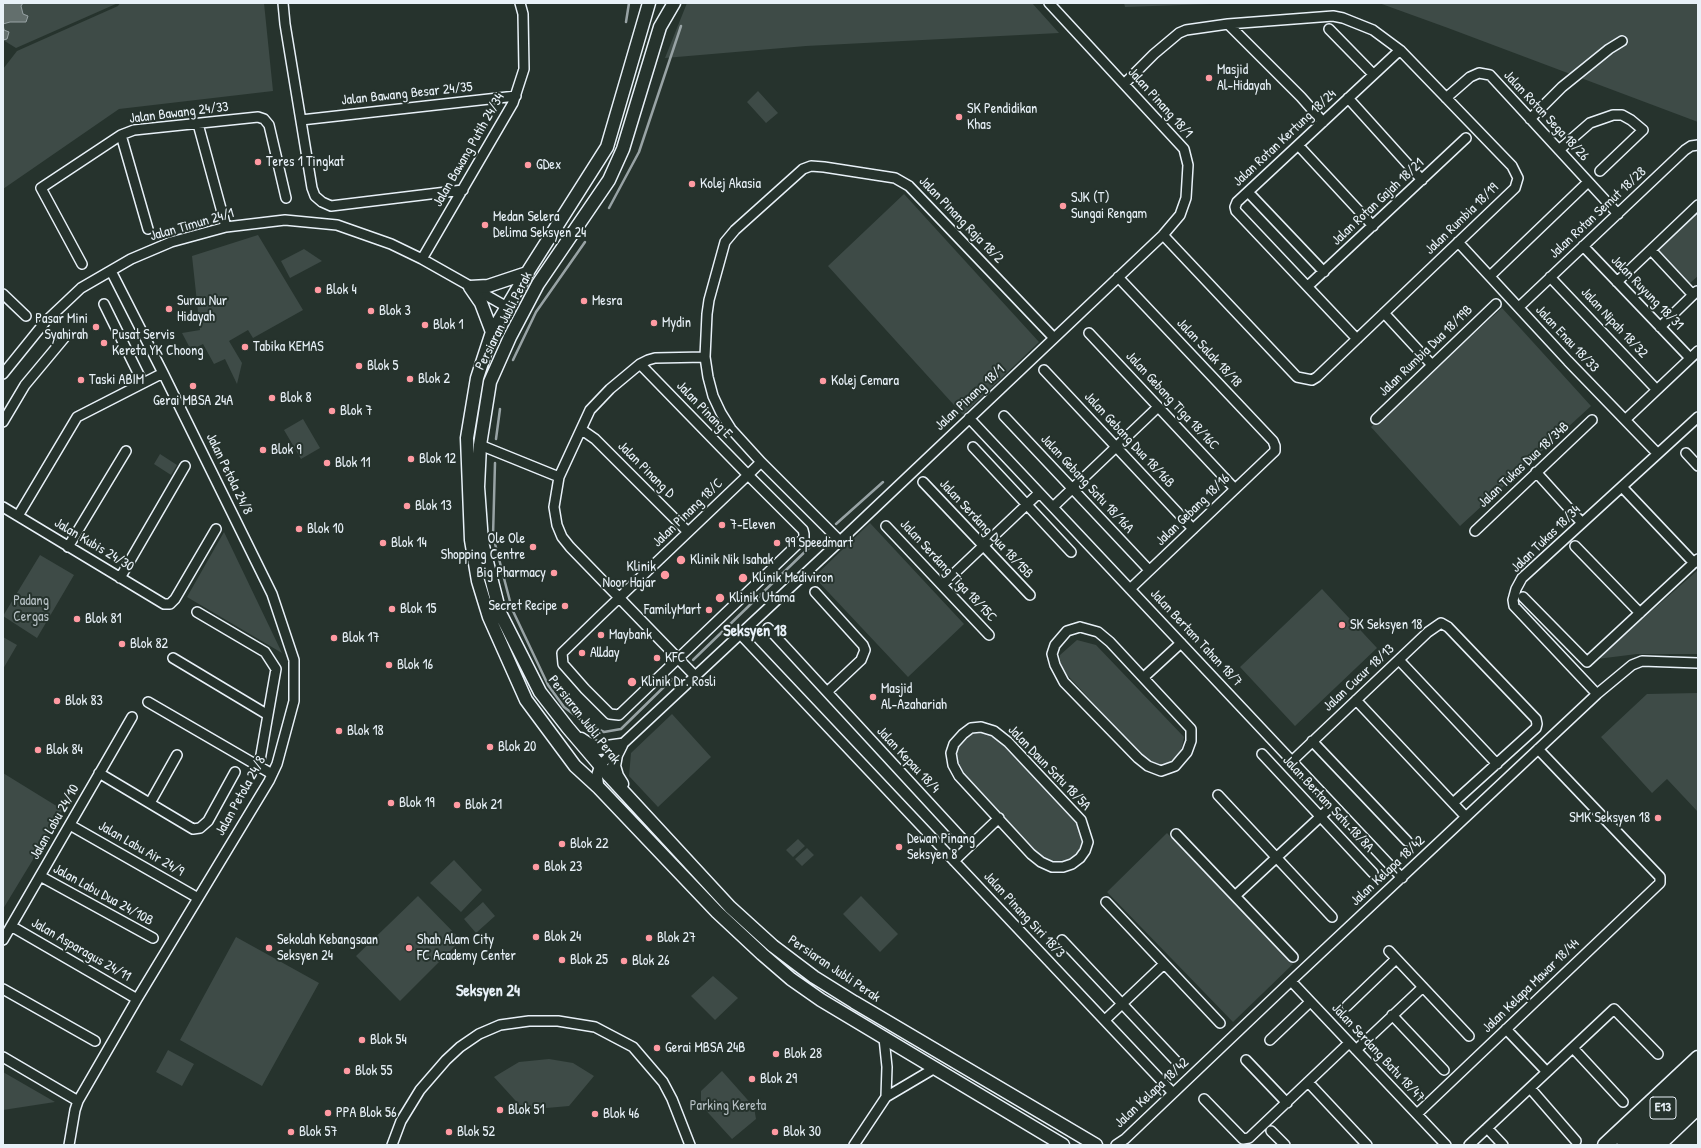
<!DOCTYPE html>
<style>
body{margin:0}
#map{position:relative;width:1701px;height:1148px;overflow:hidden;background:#26332d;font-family:"Patrick Hand",sans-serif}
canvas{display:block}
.frame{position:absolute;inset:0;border:4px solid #e8f1f8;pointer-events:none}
</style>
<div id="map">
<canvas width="1701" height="1148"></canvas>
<div class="frame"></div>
</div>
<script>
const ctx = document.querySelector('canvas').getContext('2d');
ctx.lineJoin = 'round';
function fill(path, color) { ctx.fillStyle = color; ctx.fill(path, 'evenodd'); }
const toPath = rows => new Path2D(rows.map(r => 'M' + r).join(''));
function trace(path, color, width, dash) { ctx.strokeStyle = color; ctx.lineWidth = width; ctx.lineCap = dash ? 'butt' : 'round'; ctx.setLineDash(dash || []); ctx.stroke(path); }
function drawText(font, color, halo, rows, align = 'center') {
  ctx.font = font + ' "Patrick Hand",sans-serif'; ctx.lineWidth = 4; ctx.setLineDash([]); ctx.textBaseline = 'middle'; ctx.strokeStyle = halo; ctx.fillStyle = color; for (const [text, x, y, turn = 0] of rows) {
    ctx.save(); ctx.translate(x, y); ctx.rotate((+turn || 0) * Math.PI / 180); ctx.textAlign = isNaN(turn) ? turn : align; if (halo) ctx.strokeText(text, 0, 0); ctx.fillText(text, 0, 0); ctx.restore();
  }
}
const green = toPath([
 [23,3,118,3,16,48,3,40,7,39,8,32,4,30,3,24,23,14,21,6],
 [120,3,264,3,273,91,119,109,3,189,3,69,17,51,118,6],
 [687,3,1032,3,1059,33,806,46,665,58],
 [1124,3,1238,3,1125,7],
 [1379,3,1698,3,1698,122,1448,28],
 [758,91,778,113,766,123,747,102],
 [904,194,1039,342,963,415,828,266],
 [1698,209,1698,276,1689,284,1656,250],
 [258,235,303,310,253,338,248,330,229,341,242,363,237,384,225,359,214,364,203,344,191,350,182,333,200,330,192,256],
 [304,249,322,261,290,278,281,261],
 [1502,308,1591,406,1460,526,1371,427],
 [303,419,320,448,301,459,284,430],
 [160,454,177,465,171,475,154,464],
 [870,523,964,624,908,677,814,577],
 [224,532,282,653,187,597],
 [40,555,74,575,37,638,3,616],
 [1698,570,1698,654,1637,654,1597,659],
 [1322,589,1377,648,1295,726,1240,667],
 [3,637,17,645,3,669],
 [1077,640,1096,645,1184,737,1181,751,1170,762,1158,766,1148,762,1058,665,1060,655],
 [1698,693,1698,812,1667,779,1652,793,1601,737,1647,694],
 [672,714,711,757,658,807,629,776,631,753],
 [981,730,992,734,1078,821,1083,840,1080,850,1069,862,1053,864,1043,860,961,771,955,756,959,744,972,731],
 [3,773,63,810,3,909],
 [1167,833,1293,964,1233,1022,1107,892],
 [798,839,805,846,793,857,786,850],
 [807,848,814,855,802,866,795,859],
 [454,860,482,890,461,912,430,883],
 [418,896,461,940,400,1001,356,956],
 [861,896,898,934,880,952,843,914],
 [483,902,495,916,476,933,464,919],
 [236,937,319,983,262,1086,180,1040],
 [713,976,738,998,715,1020,691,996],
 [168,1050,194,1064,182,1086,156,1072],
 [549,1059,573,1063,594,1076,569,1106,524,1110,494,1077,519,1062],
 [722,1071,754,1107,756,1119,732,1139,701,1105,701,1091],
 [3,1072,55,1102,3,1110]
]);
const water = toPath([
 [3,3,23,3,21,6,23,14,28,16,26,22,10,22,3,24,4,30,9,32,7,39,3,40,3,3]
]);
const stream = toPath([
 [626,22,629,3],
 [609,208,639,152,681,26],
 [513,360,536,312,585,242],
 [496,439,500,409],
 [495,463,493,536,512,609,548,685,564,707,585,723,604,732,621,729,672,679],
 [836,524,883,482],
 [693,660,815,542]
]);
const minor = toPath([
 [283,3,285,24,312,188,315,196,322,202,331,206,463,190],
 [1228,24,1301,97,1323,122],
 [1329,29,1373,74],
 [1124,84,1154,54,1179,33,1186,30,1228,24,1333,16,1343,18,1373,30,1400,50,1512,166,1518,178,1515,188,1317,377,1312,380,1297,377,1163,235],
 [1348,98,1422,180],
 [1446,98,1470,77,1479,73,1490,75,1618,214],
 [1530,119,1562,87,1609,49,1622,41],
 [301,120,516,96],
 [198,124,226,227],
 [121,135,148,229],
 [1298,145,1373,226],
 [1559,150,1590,123,1613,115,1622,115,1631,120,1643,130,1600,171],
 [1248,192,1324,272],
 [1458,242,1568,361,1657,453],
 [1583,246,1690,358],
 [1651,250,1693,295],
 [422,259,513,103,524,69,523,14,520,3],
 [82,264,41,188,121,135,134,130,258,117,264,119,269,125,286,198],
 [1490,276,1588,182],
 [1118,277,1273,441,1275,446,1275,451,1130,589],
 [1550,277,1656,389],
 [1617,282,1698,205],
 [1308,286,1466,138],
 [3,294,26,316],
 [104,304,143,383],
 [1519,307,1685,150,1691,146,1698,145],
 [1384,313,1432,365],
 [1660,327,1697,291],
 [1089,333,1235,489],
 [1357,339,1236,211,1235,207,1237,202,1400,50],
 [640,364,748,475,803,530,804,534,804,538,619,715,610,714,585,689,563,664,562,653,599,617,748,475,761,462],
 [1044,370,1193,529],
 [3,374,45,322,81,288,131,259,171,242,226,227,285,220,337,225,391,244,422,259,507,307],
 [1004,416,1149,570],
 [969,418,1402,878],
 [1376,419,1496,304],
 [1625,420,1698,351],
 [3,422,25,385,65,337],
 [582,430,595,439,688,532],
 [480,445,559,477],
 [973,447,1071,552],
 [1686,453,1698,466],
 [1536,472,1582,523],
 [923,482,1030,595],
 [1622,487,1694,563],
 [3,507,164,604,170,604,175,599,216,529],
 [1053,507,1158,407],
 [18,516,77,417,163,373],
 [886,526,989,635],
 [1475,531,1592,420],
 [840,541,761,462,731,429,721,413,713,396,708,377,705,357,707,314,709,300,725,242,735,230,803,169,811,166,824,167,895,178,909,186,1054,338],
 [1575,546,1640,613],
 [68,547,126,451],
 [120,578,185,466],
 [942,585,1039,493],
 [815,592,863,645,865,650,861,660,827,692],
 [1523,597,1587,662,1698,559],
 [197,612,265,652,276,669,259,766],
 [1080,627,1098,632,1110,642,1191,729,1191,741,1187,752,1175,766,1161,771,1148,766,1138,758,1064,682,1055,665,1052,654,1055,645,1067,631,1080,627],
 [768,628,969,846],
 [740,634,1173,1093],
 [173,658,268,715],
 [1399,660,1497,764],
 [696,677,570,547,562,537,557,525,554,507,559,477,590,410,610,389,640,364,648,360,655,358,705,357],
 [1144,677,1181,643],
 [1597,694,1514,606,1513,600,1516,589,1522,578,1698,417],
 [1356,700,1466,817],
 [148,702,272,774],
 [981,727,994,731,1008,742,1081,820,1088,842,1085,851,1080,858,1072,864,1063,867,1052,867,1041,862,1031,854,959,776,953,765,951,753,954,744,963,734,971,728,981,727],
 [1312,741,1407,841],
 [1262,754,1373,873],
 [1292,761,1428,632,1441,623,1448,627,1536,719,1537,724,1536,728,1453,803],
 [99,773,193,829,200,828,208,821,235,772],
 [599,788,597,774,600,765,840,541,1163,235,1180,215,1186,198,1188,165,1184,149,1049,3],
 [1218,795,1332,917],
 [150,803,177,755],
 [70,825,198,898],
 [1176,834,1293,957],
 [954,861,999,818],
 [40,876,153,938],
 [1235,896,1333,805],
 [1106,902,1220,1023],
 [11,926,137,999],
 [3,940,132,717],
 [1062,940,1177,1062],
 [1389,951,1469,1036],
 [1291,981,1446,1145],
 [3,989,95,1041],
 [1347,1006,1396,959],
 [1392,1015,1444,1070],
 [1105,1020,1164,964],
 [1506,1029,1547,1072],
 [884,1038,887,1067,886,1097],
 [1270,1040,1310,1002],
 [1573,1048,1623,1102],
 [1356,1050,1423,987],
 [3,1057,78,1101],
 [1246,1060,1287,1103],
 [1308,1082,1367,1145],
 [1530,1088,1576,1141],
 [1204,1099,1243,1139,1249,1138,1349,1043],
 [1417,1114,1660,883,1660,877,1538,749],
 [1487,1128,1503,1145],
 [1271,1131,1285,1145],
 [69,1145,75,1110,78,1101,137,999,269,781,277,764,294,701,294,660,272,594,163,373,111,271],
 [392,1145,401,1121,420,1090,446,1060,460,1047,479,1034,500,1025,529,1021,558,1021,595,1027,633,1047,663,1082,672,1099,690,1145],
 [854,1145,886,1097,935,1068],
 [1116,1145,1125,1139,1291,981,1597,694,1632,665,1642,661,1698,663],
 [1469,1145,1614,1009,1658,1054]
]);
const major = toPath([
 [649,3,607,147,527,273,492,332,477,378,467,438,471,540,478,581,489,617,526,700,575,766,599,788,717,912,762,954,791,979,821,1000,1063,1145],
 [674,3,660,27,623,149,609,180,538,284,510,337,490,382,480,445,478,487,482,542,500,613,540,692,568,728,609,776,730,907,773,946,814,977,854,1002,1096,1145],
 [470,287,488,286,527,273],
 [470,287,481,303,492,332],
 [581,739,590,745,599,748,621,745],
 [621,745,616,755,614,766,617,776,622,784]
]);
const highway = toPath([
 [1605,1145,1698,1058],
 [1624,1145,1698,1075],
 [1640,1145,1698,1090],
 [1658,1145,1698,1107]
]);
const markers = [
 [1209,78,4,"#ff9aa2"],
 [959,117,4,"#ff9aa2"],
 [258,162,4,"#ff9aa2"],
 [528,165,4,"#ff9aa2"],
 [692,184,4,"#ff9aa2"],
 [1063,206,4,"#ff9aa2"],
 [485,225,4,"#ff9aa2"],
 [318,290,4,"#ff9aa2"],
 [584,301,4,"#ff9aa2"],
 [169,309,4,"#ff9aa2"],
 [371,311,4,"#ff9aa2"],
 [654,323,4,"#ff9aa2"],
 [425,325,4,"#ff9aa2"],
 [96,327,4,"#ff9aa2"],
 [104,343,4,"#ff9aa2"],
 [245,347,4,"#ff9aa2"],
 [359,366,4,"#ff9aa2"],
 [410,379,4,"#ff9aa2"],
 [81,380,4,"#ff9aa2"],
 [823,381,4,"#ff9aa2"],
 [193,386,4,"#ff9aa2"],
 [272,398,4,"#ff9aa2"],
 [332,411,4,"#ff9aa2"],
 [263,450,4,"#ff9aa2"],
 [411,459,4,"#ff9aa2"],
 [327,463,4,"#ff9aa2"],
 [407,506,4,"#ff9aa2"],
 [722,525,4,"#ff9aa2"],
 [299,529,4,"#ff9aa2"],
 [383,543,4,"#ff9aa2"],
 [777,543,4,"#ff9aa2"],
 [533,547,4,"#ff9aa2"],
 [681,560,5,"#ff9aa2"],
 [554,573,4,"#ff9aa2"],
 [665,575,5,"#ff9aa2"],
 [743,578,5,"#ff9aa2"],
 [720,598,5,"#ff9aa2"],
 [565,606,4,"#ff9aa2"],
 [392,609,4,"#ff9aa2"],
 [709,610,4,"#ff9aa2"],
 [77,619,4,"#ff9aa2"],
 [1342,625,4,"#ff9aa2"],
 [601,635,4,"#ff9aa2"],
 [334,638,4,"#ff9aa2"],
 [122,644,4,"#ff9aa2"],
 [582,653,4,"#ff9aa2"],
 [657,658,4,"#ff9aa2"],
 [389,665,4,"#ff9aa2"],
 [632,682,5,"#ff9aa2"],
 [873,697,4,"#ff9aa2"],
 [57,701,4,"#ff9aa2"],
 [339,731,4,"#ff9aa2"],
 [490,747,4,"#ff9aa2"],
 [38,750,4,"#ff9aa2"],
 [391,803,4,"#ff9aa2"],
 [457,805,4,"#ff9aa2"],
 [1658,818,4,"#ff9aa2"],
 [562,844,4,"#ff9aa2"],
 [899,847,4,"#ff9aa2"],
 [536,867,4,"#ff9aa2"],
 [536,937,4,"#ff9aa2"],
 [649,938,4,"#ff9aa2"],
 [269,948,4,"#ff9aa2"],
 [409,948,4,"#ff9aa2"],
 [562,960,4,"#ff9aa2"],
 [624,961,4,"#ff9aa2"],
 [362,1040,4,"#ff9aa2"],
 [657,1048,4,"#ff9aa2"],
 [776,1054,4,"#ff9aa2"],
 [347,1071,4,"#ff9aa2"],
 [752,1079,4,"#ff9aa2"],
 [500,1110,4,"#ff9aa2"],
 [328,1113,4,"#ff9aa2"],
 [595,1114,4,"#ff9aa2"],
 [291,1132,4,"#ff9aa2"],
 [449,1132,4,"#ff9aa2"],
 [775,1132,4,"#ff9aa2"]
];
const shields = [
 [1663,1108,26]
];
const shieldNames = [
 ["E13",1663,1108]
];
const poiNames = [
 ["Masjid",1217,70],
 ["Al-Hidayah",1217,86],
 ["SK Pendidikan",967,109],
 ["Khas",967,125],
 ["Teres 1 Tingkat",266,162],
 ["GDex",536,165],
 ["Kolej Akasia",700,184],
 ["SJK (T)",1071,198],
 ["Sungai Rengam",1071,214],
 ["Medan Selera",493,217],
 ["Delima Seksyen 24",493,233],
 ["Blok 4",326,290],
 ["Surau Nur",177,301],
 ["Hidayah",177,317],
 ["Mesra",592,301],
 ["Blok 3",379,311],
 ["Pasar Mini",88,319,"right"],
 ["Syahirah",88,335,"right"],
 ["Mydin",662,323],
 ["Blok 1",433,325],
 ["Pusat Servis",112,335],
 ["Kereta YK Choong",112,351],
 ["Tabika KEMAS",253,347],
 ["Blok 5",367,366],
 ["Blok 2",418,379],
 ["Taski ABIM",89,380],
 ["Kolej Cemara",831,381],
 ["Blok 8",280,398],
 ["Gerai MBSA 24A",193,401,"center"],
 ["Blok 7",340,411],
 ["Blok 9",271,450],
 ["Blok 12",419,459],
 ["Blok 11",335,463],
 ["Blok 13",415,506],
 ["7-Eleven",730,525],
 ["Blok 10",307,529],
 ["Ole Ole",525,539,"right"],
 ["Shopping Centre",525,555,"right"],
 ["Blok 14",391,543],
 ["99 Speedmart",785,543],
 ["Klinik Nik Isahak",690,560],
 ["Klinik",656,567,"right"],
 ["Noor Hajar",656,583,"right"],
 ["Big Pharmacy",546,573,"right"],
 ["Klinik Mediviron",752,578],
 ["Klinik Utama",729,598],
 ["Secret Recipe",557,606,"right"],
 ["Blok 15",400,609],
 ["FamilyMart",701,610,"right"],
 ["Blok 81",85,619],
 ["SK Seksyen 18",1350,625],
 ["Maybank",609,635],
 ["Blok 17",342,638],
 ["Blok 82",130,644],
 ["Allday",590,653],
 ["KFC",665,658],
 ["Blok 16",397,665],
 ["Klinik Dr. Rosli",641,682],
 ["Masjid",881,689],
 ["Al-Azahariah",881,705],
 ["Blok 83",65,701],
 ["Blok 18",347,731],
 ["Blok 20",498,747],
 ["Blok 84",46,750],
 ["Blok 19",399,803],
 ["Blok 21",465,805],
 ["SMK Seksyen 18",1650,818,"right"],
 ["Dewan Pinang",907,839],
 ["Seksyen 8",907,855],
 ["Blok 22",570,844],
 ["Blok 23",544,867],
 ["Blok 24",544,937],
 ["Blok 27",657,938],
 ["Sekolah Kebangsaan",277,940],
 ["Seksyen 24",277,956],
 ["Shah Alam City",417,940],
 ["FC Academy Center",417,956],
 ["Blok 25",570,960],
 ["Blok 26",632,961],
 ["Blok 54",370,1040],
 ["Gerai MBSA 24B",665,1048],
 ["Blok 28",784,1054],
 ["Blok 55",355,1071],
 ["Blok 29",760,1079],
 ["Blok 51",508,1110],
 ["PPA Blok 56",336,1113],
 ["Blok 46",603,1114],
 ["Blok 57",299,1132],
 ["Blok 52",457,1132],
 ["Blok 30",783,1132]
];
const streetNames = [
 ["Jalan Bawang Besar 24/35",407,94,-6],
 ["Jalan Pinang 18/1",1160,103,48],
 ["Jalan Bawang 24/33",179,113,-7],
 ["Jalan Rotan Sega 18/26",1546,116,47],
 ["Jalan Rotan Kertung 18/24",1285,138,-43],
 ["Jalan Bawang Putih 24/34",469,150,-60],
 ["Jalan Rotan Gajah 18/21",1378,202,-43],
 ["Jalan Rotan Semut 18/28",1598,213,-43],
 ["Jalan Rumbia 18/19",1462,219,-44],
 ["Jalan Pinang Raja 18/2",961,220,46],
 ["Jalan Timun 24/1",192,225,-16],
 ["Jalan Ruyung 18/31",1647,293,46],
 ["Persiaran Jubli Perak",504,321,-63],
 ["Jalan Nipah 18/32",1614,323,47],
 ["Jalan Enau 18/33",1567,339,47],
 ["Jalan Rumbia Dua 18/19B",1426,351,-44],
 ["Jalan Salak 18/18",1209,353,47],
 ["Jalan Pinang 18/1",970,398,-43],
 ["Jalan Gebang Tiga 18/16C",1172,401,47],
 ["Jalan Pinang E",704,410,46],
 ["Jalan Gebang Dua 18/16B",1129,440,47],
 ["Jalan Tukas Dua 18/34B",1524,465,-43],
 ["Jalan Pinang D",646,470,45],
 ["Jalan Petola 24/8",229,474,64],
 ["Jalan Gebang Satu 18/16A",1087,484,47],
 ["Jalan Gebang 18/16",1193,510,-44],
 ["Jalan Pinang 18/C",688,513,-44],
 ["Jalan Serdang Dua 18/15B",986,529,47],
 ["Jalan Tukas 18/34",1546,539,-44],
 ["Jalan Kubis 24/30",94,545,31],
 ["Jalan Serdang Tiga 18/15C",948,571,47],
 ["Jalan Bertam Tahan 18/7",1196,638,47],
 ["Jalan Cucur 18/13",1359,678,-43],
 ["Persiaran Jubli Perak",584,720,52],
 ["Jalan Kepau 18/4",908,760,47],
 ["Jalan Daun Satu 18/5A",1049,768,46],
 ["Jalan Petola 24/8",241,796,-61],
 ["Jalan Bertam Satu 18/8A",1328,804,47],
 ["Jalan Labu 24/10",55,822,-60],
 ["Jalan Labu Air 24/9",141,849,30],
 ["Jalan Kelapa 18/42",1388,871,-43],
 ["Jalan Labu Dua 24/10B",103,895,29],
 ["Jalan Pinang Siri 18/3",1024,915,47],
 ["Jalan Asparagus 24/11",81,950,30],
 ["Persiaran Jubli Perak",834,969,34],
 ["Jalan Kelapa Mawar 18/44",1531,986,-44],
 ["Jalan Serdang Batu 18/47",1378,1053,47],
 ["Jalan Kelapa 18/42",1152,1093,-43]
];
const parkNames = [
 ["Padang",31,601],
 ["Cergas",31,617],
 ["Parking Kereta",728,1106]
];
const quarterNames = [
 ["Seksyen 18",755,632],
 ["Seksyen 24",488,992]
];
fill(green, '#3e4b47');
fill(water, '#636f6d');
trace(water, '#98a3a5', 1);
trace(stream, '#98a3a5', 2.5);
trace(minor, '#e8f1f8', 12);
trace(major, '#e8f1f8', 15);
trace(highway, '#e8f1f8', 17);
trace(minor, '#26332d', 9);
trace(major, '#26332d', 12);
trace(highway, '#26332d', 14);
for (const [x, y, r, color] of markers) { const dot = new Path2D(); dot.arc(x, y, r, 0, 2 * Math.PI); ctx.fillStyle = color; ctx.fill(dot); trace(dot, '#26332d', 1.5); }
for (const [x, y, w] of shields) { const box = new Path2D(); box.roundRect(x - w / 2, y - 11, w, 22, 3); ctx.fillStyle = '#26332d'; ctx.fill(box); trace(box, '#e8f1f8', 1); }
drawText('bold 13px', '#e8f1f8', null, shieldNames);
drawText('14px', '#e8f1f8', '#26332d', poiNames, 'left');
drawText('14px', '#e8f1f8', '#26332d', streetNames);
drawText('14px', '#b5bfc3', '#26332d', parkNames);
drawText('bold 16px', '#e8f1f8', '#26332d', quarterNames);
</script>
